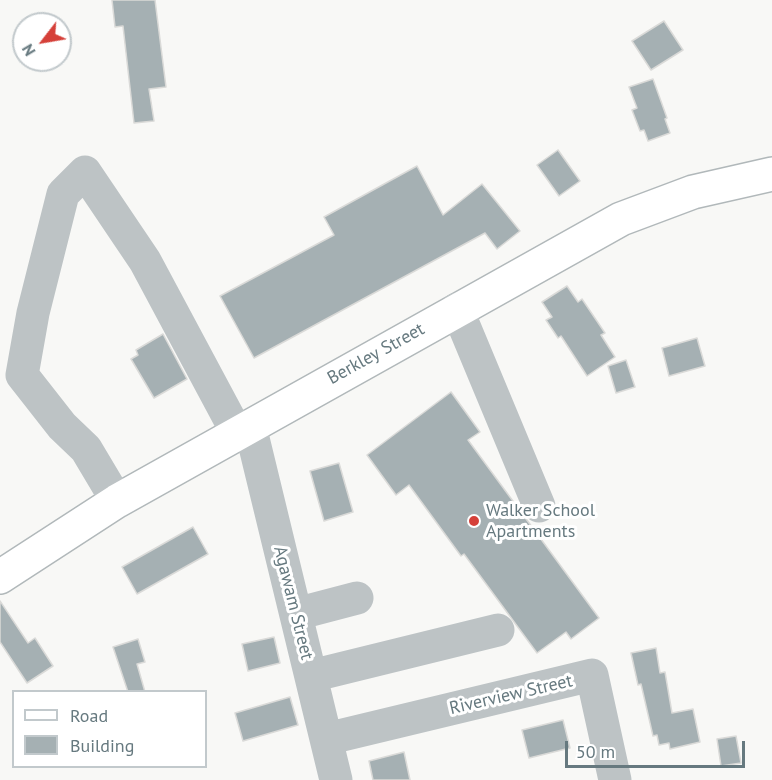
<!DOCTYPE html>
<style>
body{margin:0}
#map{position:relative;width:772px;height:780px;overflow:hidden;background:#f8f8f6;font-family:"PT Sans",sans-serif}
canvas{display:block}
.legend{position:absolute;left:12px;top:690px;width:195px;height:78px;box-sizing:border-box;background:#fff;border:2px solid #c2c9cc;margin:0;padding:8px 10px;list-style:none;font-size:18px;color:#66797f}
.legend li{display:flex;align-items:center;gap:12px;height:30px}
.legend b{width:30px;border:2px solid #c2c9cc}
.north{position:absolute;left:12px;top:12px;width:60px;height:60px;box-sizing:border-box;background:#fff;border:2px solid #c2c9cc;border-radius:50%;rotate:239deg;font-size:16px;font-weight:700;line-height:24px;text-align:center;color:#66797f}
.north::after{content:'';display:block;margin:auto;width:21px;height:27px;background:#d54039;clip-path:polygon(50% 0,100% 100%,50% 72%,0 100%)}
.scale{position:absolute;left:565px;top:741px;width:180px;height:27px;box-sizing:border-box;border:3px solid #66797f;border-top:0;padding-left:8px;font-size:18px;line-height:21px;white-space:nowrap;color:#66797f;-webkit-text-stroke:4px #fff;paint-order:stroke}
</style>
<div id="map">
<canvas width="772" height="780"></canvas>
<ul class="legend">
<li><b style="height:8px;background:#fff"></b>Road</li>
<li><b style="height:16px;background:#a5b0b3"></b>Building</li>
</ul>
<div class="north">N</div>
<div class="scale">50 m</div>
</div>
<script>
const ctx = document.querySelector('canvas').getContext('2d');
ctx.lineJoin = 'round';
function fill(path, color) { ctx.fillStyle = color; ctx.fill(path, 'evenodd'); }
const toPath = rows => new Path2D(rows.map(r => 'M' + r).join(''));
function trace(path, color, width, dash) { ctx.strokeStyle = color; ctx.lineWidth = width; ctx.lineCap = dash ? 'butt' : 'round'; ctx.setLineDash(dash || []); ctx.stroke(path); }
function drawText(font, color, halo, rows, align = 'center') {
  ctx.font = font + ' "PT Sans",sans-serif'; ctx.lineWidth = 6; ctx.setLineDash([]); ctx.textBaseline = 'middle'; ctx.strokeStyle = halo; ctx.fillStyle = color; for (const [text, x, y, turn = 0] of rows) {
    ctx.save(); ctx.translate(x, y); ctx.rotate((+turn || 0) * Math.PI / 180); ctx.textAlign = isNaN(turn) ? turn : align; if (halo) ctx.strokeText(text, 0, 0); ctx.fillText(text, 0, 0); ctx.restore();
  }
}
const building = toPath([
 [112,0,155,0,166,87,149,89,154,121,134,123,123,26,115,27,112,0],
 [664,21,683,50,651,70,632,41,664,21],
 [653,79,667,118,665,119,670,133,648,141,644,130,640,131,632,110,637,108,629,87,653,79],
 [558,150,580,181,559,196,537,165,558,150],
 [417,166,443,215,482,184,520,231,497,249,485,233,254,358,220,296,334,235,324,217,417,166],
 [567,286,578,302,582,299,605,333,601,335,615,357,587,376,561,336,558,338,546,320,552,317,542,302,567,286],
 [163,334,187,379,154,398,131,359,138,355,136,350,163,334],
 [697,338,705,366,669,376,662,348,697,338],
 [626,360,635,387,616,393,608,366,626,360],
 [451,392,480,432,468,440,599,618,571,639,566,632,537,653,464,554,461,556,409,485,396,495,367,455,451,392],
 [339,463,353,512,324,521,310,471,339,463],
 [193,527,208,554,137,594,122,567,193,527],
 [0,601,28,643,35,638,53,666,27,683,0,642,0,601],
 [274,637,280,663,248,671,242,644,274,637],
 [138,639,145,662,137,664,145,692,128,692,113,647,138,639],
 [656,648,660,673,665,672,672,713,693,709,700,742,670,749,669,743,659,745,657,735,653,736,641,684,638,685,631,653,656,648],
 [290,697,298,725,243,741,235,713,290,697],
 [563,720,570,748,529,758,522,730,563,720],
 [736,736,741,763,721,766,717,739,736,736],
 [404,752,410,780,373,780,369,761,404,752]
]);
const minor = toPath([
 [457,309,539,506],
 [250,426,336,780],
 [117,501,86,449,62,426,22,375,33,313,63,194,85,172,145,261,237,433],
 [296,614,357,598],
 [311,676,498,630],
 [326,739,592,675,615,780]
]);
const major = toPath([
 [0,577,117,501,621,219,693,192,772,174]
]);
const markers = [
 [474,521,6,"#d54039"]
];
const streetNames = [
 ["Berkley Street",376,354,-29],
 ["Agawam Street",293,603,76],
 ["Riverview Street",511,695,-13]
];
const poiNames = [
 ["Walker School",486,511],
 ["Apartments",486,532]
];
fill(building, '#a5b0b3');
trace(building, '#dadad8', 1.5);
trace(major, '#b1b8ba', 36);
trace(minor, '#bdc3c5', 33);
trace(major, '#fff', 33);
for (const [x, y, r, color] of markers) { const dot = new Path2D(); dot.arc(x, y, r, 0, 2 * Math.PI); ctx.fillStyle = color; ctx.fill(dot); trace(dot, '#fff', 2); }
drawText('18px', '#66797f', '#fff', streetNames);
drawText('18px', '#66797f', '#fff', poiNames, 'left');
</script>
